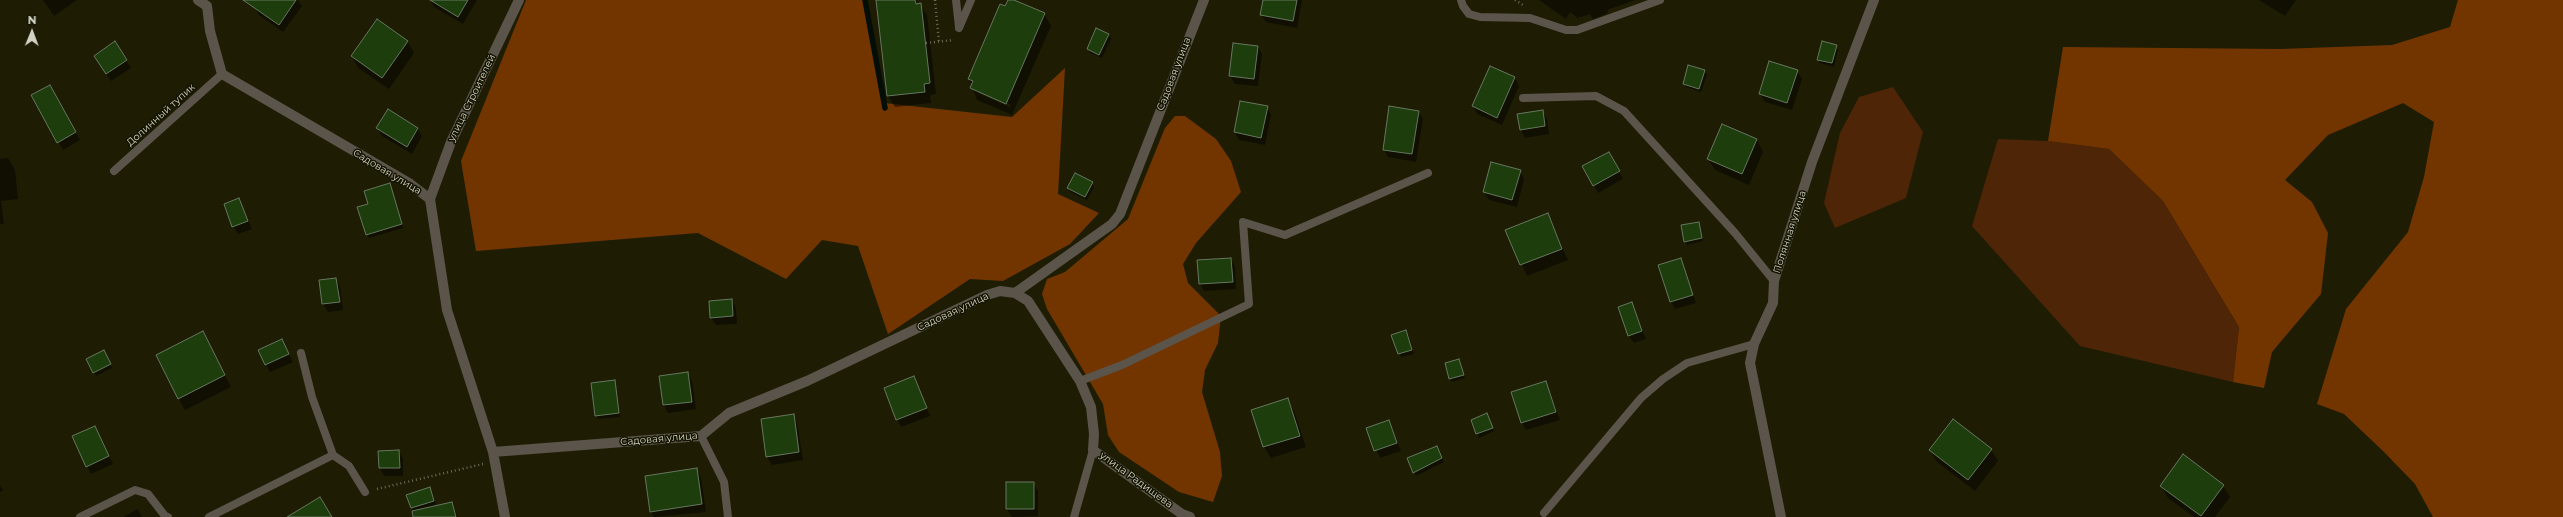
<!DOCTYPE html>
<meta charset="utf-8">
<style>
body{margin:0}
#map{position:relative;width:2563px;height:517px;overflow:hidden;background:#1e1d04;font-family:Montserrat,sans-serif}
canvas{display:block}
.north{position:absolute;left:12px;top:12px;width:40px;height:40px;-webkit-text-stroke:3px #151400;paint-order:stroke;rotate:1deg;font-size:11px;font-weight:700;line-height:16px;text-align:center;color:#d3d3c4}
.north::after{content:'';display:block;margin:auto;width:14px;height:18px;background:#d3d3c4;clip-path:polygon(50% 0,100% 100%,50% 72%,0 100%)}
</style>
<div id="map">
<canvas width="2563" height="517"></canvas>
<div class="north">N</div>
</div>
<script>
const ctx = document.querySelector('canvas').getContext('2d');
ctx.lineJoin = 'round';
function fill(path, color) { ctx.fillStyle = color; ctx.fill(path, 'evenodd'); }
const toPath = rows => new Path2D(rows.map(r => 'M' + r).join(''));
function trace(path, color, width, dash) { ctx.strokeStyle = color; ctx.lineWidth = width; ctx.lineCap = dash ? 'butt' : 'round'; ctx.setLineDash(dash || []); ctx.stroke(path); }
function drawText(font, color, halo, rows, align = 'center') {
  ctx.font = font + ' Montserrat,sans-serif'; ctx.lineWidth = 3; ctx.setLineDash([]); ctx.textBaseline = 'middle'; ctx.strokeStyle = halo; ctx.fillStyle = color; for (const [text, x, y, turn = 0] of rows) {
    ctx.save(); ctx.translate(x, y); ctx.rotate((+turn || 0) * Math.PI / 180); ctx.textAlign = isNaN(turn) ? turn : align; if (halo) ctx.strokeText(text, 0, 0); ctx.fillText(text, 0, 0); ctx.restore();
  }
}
const green = toPath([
 [1893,87,1923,132,1906,198,1835,228,1824,203,1840,133,1859,97],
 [1998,139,2048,141,2109,149,2163,201,2239,327,2233,382,2080,346,1972,226]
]);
const forest = toPath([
 [526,0,865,0,884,103,1012,117,1065,68,1058,194,1099,213,1070,244,1003,281,970,279,888,334,858,246,822,240,786,279,698,233,476,251,461,161],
 [2458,0,2563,0,2563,517,2433,517,2415,484,2383,451,2344,414,2317,404,2346,309,2408,232,2424,177,2434,122,2403,103,2328,135,2285,180,2312,202,2328,233,2321,294,2272,352,2264,388,2233,382,2239,327,2163,201,2109,149,2048,141,2063,47,2280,49,2392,45,2450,27],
 [1175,116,1185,116,1216,139,1231,161,1241,192,1196,243,1183,264,1188,283,1221,316,1218,343,1205,370,1202,392,1220,452,1222,476,1213,502,1179,492,1119,452,1108,435,1103,404,1047,309,1042,294,1047,279,1065,272,1128,219,1165,128]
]);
const shadow = toPath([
 [43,0,77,0,54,16],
 [260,0,298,0,302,6,283,32,259,15,255,8],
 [430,0,477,0,463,24,434,7],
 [880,0,916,0,927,15,936,94,930,95,931,103,895,107,888,96],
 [1009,0,1044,14,1051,26,1012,115,977,100,969,79],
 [978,91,1011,105,1010,107,978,93],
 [1264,0,1302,0,1297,28,1266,22,1261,15],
 [1539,0,1635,0,1607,10,1608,13,1593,19,1590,14,1578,18,1570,12,1566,19],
 [2259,0,2296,0,2285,16],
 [377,20,408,42,414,53,389,89,358,68,352,56],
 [1097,30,1109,35,1111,39,1102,58,1090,53,1088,49],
 [115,43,131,68,111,81,100,64],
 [1836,46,1838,50,1834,67,1820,63,1818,59],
 [1258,47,1262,54,1258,86,1235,84,1230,76],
 [1490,67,1515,78,1519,86,1502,125,1477,114,1473,106],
 [1705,71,1707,75,1701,92,1686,87,1684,84],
 [1797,71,1802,79,1792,110,1765,102,1760,94],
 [50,86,80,140,63,150,33,95],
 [1241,102,1267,107,1271,115,1265,145,1239,140,1235,132],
 [388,110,418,129,422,136,412,154,382,136,377,128],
 [1418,111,1423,119,1416,162,1388,157,1384,150],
 [1542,111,1547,119,1549,134,1525,138,1521,130],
 [1723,126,1757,140,1763,152,1749,185,1715,170,1708,159],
 [1609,153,1623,179,1598,193,1584,167],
 [8,158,15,170,18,199,1,201,4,224,0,224,0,159],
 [1520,171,1524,179,1517,207,1489,200,1484,192],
 [1092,183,1094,187,1087,200,1070,192,1068,188],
 [391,188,403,228,369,238,367,234,369,205],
 [239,199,252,229,238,234,233,226],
 [1547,214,1568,260,1527,276,1507,230],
 [1698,223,1703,241,1687,245,1685,241],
 [1231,259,1235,267,1236,289,1204,291,1200,284],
 [1681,259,1696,303,1675,309,1671,302],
 [336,279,340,287,343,310,328,312,323,304,320,281],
 [731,300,736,308,737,324,716,325,711,318],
 [1631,303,1646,339,1634,343,1629,336],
 [1408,335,1414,354,1401,357,1393,336],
 [282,340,293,362,270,372,266,365],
 [209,344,231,387,185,410,179,399],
 [106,355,112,368,96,376,94,372],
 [1458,360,1465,378,1452,382,1450,379],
 [688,373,692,381,696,409,668,413,664,405],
 [914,377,930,416,901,427,897,419],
 [614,381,620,417,598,419,596,416],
 [1546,382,1560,420,1526,430,1522,423],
 [1287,399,1294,411,1306,447,1271,458,1264,447,1253,410],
 [793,415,797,423,803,460,772,465,767,457],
 [1489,418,1494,431,1479,438,1472,421],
 [1389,422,1401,451,1380,458,1368,429],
 [95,427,113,464,91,474,87,466],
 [1437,447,1444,462,1416,476,1414,472],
 [1930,450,1991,450,1998,461,1975,491,1937,462],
 [399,451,403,459,403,476,384,476,380,468,379,452],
 [696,469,701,477,706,512,654,517,651,512,646,477],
 [1033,483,1038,491,1038,516,1012,517,1007,509],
 [0,485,3,490,0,492],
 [2161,486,2223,486,2230,497,2215,517,2194,517,2168,498],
 [430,488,436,504,428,509,452,503,458,517,428,517,425,508,414,511,412,508],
 [138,509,142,517,123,517]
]);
const stream = toPath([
 [865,0,885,108]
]);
const building = toPath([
 [243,0,296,0,279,25,243,0],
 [430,0,468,0,458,17,430,0],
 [876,0,915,0,916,4,921,3,930,83,924,84,925,92,887,96,876,0],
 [1008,0,1014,0,1045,13,1006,104,970,88,973,81,968,79,1000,4,1005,6,1008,0],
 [1263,0,1297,0,1293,21,1260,15,1263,0],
 [377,19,408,41,382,78,351,56,377,19],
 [1096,28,1109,34,1099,55,1087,49,1096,28],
 [115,41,127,60,106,74,94,56,115,41],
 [1822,41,1837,45,1832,63,1817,60,1822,41],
 [1233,43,1258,46,1254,79,1229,76,1233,43],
 [1769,61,1798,70,1787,103,1759,94,1769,61],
 [1688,65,1705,70,1699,89,1683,84,1688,65],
 [1490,66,1515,77,1497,118,1472,106,1490,66],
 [50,85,76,132,57,143,31,95,50,85],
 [1240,101,1268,106,1261,138,1234,132,1240,101],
 [1389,106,1419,111,1412,154,1383,150,1389,106],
 [388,109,418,128,407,147,376,128,388,109],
 [1543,110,1545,126,1520,130,1517,114,1543,110],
 [1722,124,1757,139,1742,174,1707,159,1722,124],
 [1609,152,1620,171,1593,186,1582,166,1609,152],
 [1491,162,1521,170,1512,200,1483,192,1491,162],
 [1075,173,1093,182,1085,197,1067,188,1075,173],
 [390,183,402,224,366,235,357,207,368,204,364,191,390,183],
 [239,198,248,221,232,227,224,204,239,198],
 [1548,213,1562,249,1520,265,1505,230,1548,213],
 [1699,222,1702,238,1684,242,1681,225,1699,222],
 [1231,258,1233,282,1199,284,1197,260,1231,258],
 [1681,258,1693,295,1670,302,1658,265,1681,258],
 [336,278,340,302,322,304,319,280,336,278],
 [732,299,733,316,710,318,709,301,732,299],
 [1632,302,1642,331,1628,336,1618,307,1632,302],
 [1406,330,1412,350,1398,354,1391,335,1406,330],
 [203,331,225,375,178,399,156,355,203,331],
 [282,339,289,354,265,365,258,350,282,339],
 [104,350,111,364,93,373,86,359,104,350],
 [1459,359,1464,375,1449,379,1445,363,1459,359],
 [688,372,692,402,663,405,659,376,688,372],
 [914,376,927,408,896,420,884,388,914,376],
 [615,380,619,413,595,416,591,383,615,380],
 [1546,381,1556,412,1521,423,1511,392,1546,381],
 [1288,398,1300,436,1263,447,1251,410,1288,398],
 [1487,413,1493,428,1476,434,1471,420,1487,413],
 [794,414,799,452,766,457,761,419,794,414],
 [1953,419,1992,449,1968,480,1929,450,1953,419],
 [1389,420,1397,443,1374,451,1366,428,1389,420],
 [95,426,109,456,86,467,72,436,95,426],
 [1437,446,1442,458,1413,473,1407,458,1437,446],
 [399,450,400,468,379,468,378,451,399,450],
 [2183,454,2224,485,2201,516,2160,486,2183,454],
 [697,468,702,504,650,512,645,476,697,468],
 [1006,482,1034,482,1034,509,1006,509,1006,482],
 [430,487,434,501,411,508,406,495,430,487],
 [320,497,332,517,287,517,320,497],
 [452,502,456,517,413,517,412,511,452,502]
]);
const path = toPath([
 [935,0,939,42],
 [1515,0,1523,5],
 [926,43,954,40],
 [377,489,483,464]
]);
const lane = toPath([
 [956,0,959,27],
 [1461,0,1463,6,1469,14,1480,17,1530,18,1566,30,1577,30,1660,0],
 [959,28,971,0],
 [1523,98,1596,96,1624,111,1735,233,1774,281],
 [114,171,222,74],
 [301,353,312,397,333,455],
 [1080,381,1122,365,1249,304,1243,222,1285,235,1428,173],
 [701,436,724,482,728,517],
 [1544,513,1641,398,1663,379,1687,363,1754,344],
 [80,517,135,490,148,494,165,516,168,517],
 [209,517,333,455,349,466,365,492],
 [1074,517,1093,450]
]);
const street = toPath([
 [198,0,207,6,210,31,222,74,409,183,430,199,447,310,493,452,701,436,729,413,807,381,987,295,1000,291,1015,293,1112,224,1120,214,1204,0],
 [430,199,451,142,519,0],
 [1015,293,1028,301,1080,381,1091,407,1094,434,1093,450,1182,514,1190,517],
 [493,452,505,517],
 [1781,517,1750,363,1754,344,1773,303,1774,281,1812,162,1874,0]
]);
const streetNames = [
 ["Садовая улица",1174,74,-69],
 ["улица Строителей",472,98,-64],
 ["Долинный тупик",161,115,-42],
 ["Садовая улица",387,172,31],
 ["Полянная улица",1790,232,-72],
 ["Садовая улица",953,312,-25],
 ["Садовая улица",659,439,-5],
 ["улица Радищева",1136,480,36]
];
fill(green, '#4e2507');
fill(forest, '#733500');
fill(shadow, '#0007');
trace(stream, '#040e09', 5.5);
fill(building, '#1d3d0c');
trace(building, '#66775f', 1);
trace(path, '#6c6b57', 2.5, [1, 3]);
trace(lane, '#5b544a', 8);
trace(street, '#5b544a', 10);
drawText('10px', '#d3d3c4', '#151400', streetNames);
</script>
